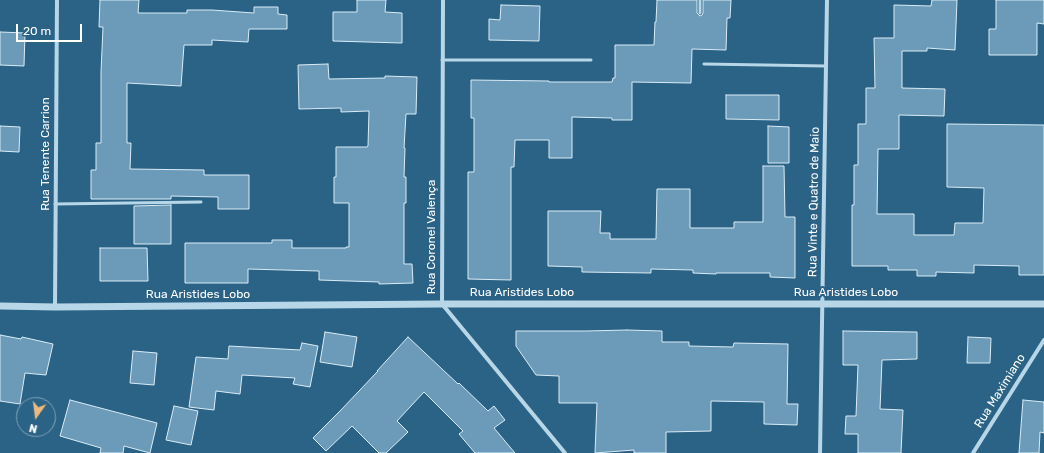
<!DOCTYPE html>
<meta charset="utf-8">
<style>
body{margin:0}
#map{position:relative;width:1044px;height:453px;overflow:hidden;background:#2b6386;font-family:Rubik,sans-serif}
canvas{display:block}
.north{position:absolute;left:16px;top:397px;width:40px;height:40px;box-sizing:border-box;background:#2b6386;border:1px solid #80a1b6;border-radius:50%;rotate:194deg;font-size:11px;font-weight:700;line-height:16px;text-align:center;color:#fff}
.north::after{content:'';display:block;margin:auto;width:14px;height:18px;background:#edb97f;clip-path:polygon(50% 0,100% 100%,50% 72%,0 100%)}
.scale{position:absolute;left:16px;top:24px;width:66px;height:18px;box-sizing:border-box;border:2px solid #fff;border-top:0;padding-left:5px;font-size:12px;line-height:14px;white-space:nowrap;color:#fff;-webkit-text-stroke:3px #2b6386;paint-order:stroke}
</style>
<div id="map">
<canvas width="1044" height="453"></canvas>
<div class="north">N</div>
<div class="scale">20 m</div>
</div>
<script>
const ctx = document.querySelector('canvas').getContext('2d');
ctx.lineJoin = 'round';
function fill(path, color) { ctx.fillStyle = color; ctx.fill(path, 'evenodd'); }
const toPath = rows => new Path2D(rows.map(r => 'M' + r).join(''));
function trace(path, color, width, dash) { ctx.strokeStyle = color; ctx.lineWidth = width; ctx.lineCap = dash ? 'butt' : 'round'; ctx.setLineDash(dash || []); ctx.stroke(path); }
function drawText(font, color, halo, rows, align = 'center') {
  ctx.font = font + ' Rubik,sans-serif'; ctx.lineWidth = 4; ctx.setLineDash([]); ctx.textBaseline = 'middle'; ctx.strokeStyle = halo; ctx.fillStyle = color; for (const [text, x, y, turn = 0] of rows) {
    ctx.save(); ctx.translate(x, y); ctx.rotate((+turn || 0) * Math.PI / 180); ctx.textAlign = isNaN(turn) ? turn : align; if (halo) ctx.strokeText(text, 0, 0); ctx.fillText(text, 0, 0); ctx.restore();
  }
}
const building = toPath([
 [100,0,139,0,138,13,187,13,187,10,212,10,254,13,254,7,278,7,278,14,287,15,287,29,249,29,248,42,212,40,212,45,184,45,181,86,127,83,127,143,131,143,130,169,204,170,204,175,249,175,249,209,218,209,218,197,171,196,171,199,91,199,91,170,96,170,96,143,101,143,101,72,103,27,99,27,100,0],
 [357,0,386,0,385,12,402,13,402,43,333,41,333,12,357,12,357,0],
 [657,0,697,0,697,13,700,16,702,15,703,13,703,0,731,0,730,18,727,18,726,50,692,49,691,83,632,82,632,120,612,120,612,118,572,117,572,158,549,158,549,140,515,140,514,167,511,167,511,280,468,279,468,172,474,172,474,118,471,118,471,80,549,81,549,82,612,82,613,78,615,78,615,45,654,45,655,22,656,22,657,0],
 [932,0,957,0,955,50,927,48,927,51,902,51,902,88,945,89,944,116,899,115,899,149,878,149,877,214,914,214,914,235,954,235,955,223,983,223,984,188,947,187,947,124,1044,125,1044,275,1019,275,1019,266,974,265,974,273,936,272,936,276,917,276,917,270,888,270,888,266,852,266,852,205,854,205,854,165,858,165,858,124,866,124,866,88,875,88,874,38,894,38,894,5,931,6,932,0],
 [996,0,1044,0,1044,24,1037,23,1037,55,989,55,989,29,996,29,996,0],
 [501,5,540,6,539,41,489,40,489,19,500,20,501,5],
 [0,32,25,33,24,66,0,65,0,32],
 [328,64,329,79,385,78,385,76,417,77,416,114,406,114,404,148,405,148,404,177,406,177,406,203,404,203,404,264,412,264,413,283,379,284,379,282,319,280,319,271,248,269,248,283,185,283,185,243,272,243,272,240,292,240,292,248,346,248,346,247,349,247,349,203,334,203,334,177,336,177,336,147,367,147,368,146,369,111,341,112,341,108,299,109,298,65,328,64],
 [726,95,779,95,779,120,726,119,726,95],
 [0,126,20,127,19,152,0,151,0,126],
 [768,126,789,127,789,163,768,163,768,126],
 [763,166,784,166,785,217,795,217,795,278,770,277,770,273,716,273,716,274,693,273,693,270,651,269,651,273,582,272,582,267,548,266,548,211,601,211,600,233,610,233,610,239,656,239,657,189,690,189,690,228,734,228,734,222,763,222,763,166],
 [171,205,171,244,134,244,134,206,171,205],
 [100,248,147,248,148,281,100,281,100,248],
 [627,330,662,331,662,342,689,342,689,346,733,347,734,343,788,344,787,404,798,404,797,425,764,424,764,402,711,401,711,431,666,432,666,453,634,453,634,450,595,453,597,403,559,403,559,376,536,375,516,346,516,331,586,331,627,330],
 [843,331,917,332,917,359,882,360,880,409,903,410,901,453,858,453,858,434,845,434,846,416,856,416,858,365,843,365,843,331],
 [325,332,357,337,352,367,320,362,325,332],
 [0,335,21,339,22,337,53,344,46,375,25,373,20,404,0,401,0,335],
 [408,337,458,384,459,383,488,411,494,406,505,420,494,428,515,453,475,453,459,434,463,431,424,392,397,421,408,432,386,453,379,453,352,426,326,451,313,438,340,411,378,371,377,371,408,337],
 [968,337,991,338,990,363,967,363,968,337],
 [302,343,318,346,310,387,293,384,295,378,242,375,240,394,216,391,214,410,189,407,196,357,228,359,229,346,300,350,302,343],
 [133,351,157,353,154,385,130,383,133,351],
 [70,400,157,423,150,453,124,446,123,453,100,453,101,448,60,436,70,400],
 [1023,400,1044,402,1044,433,1040,432,1039,453,1019,453,1023,400],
 [174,406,198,411,191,445,166,440,174,406]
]);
const service = toPath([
 [700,13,700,0],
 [442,60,591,60],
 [704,64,826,66],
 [55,204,201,202]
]);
const minor = toPath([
 [443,0,442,304,565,453],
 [55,307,57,0],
 [820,453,827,0],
 [973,453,1044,340]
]);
const tertiary = toPath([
 [0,306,55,307,442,304,1044,304]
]);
const streetNames = [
 ["Rua Tenente Carrion",46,154,-90],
 ["Rua Vinte e Quatro de Maio",814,202,-89],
 ["Rua Coronel Valença",432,237,-90],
 ["Rua Aristides Lobo",522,293],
 ["Rua Aristides Lobo",846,293],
 ["Rua Aristides Lobo",198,295],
 ["Rua Maximiano",1000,391,-58]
];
fill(building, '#6b9bb8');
trace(building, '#daecf6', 1);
trace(service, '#b7d6e7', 3);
trace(minor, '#b7d6e7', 4);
trace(tertiary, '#b7d6e7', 7);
drawText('12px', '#fff', '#2b6386', streetNames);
</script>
